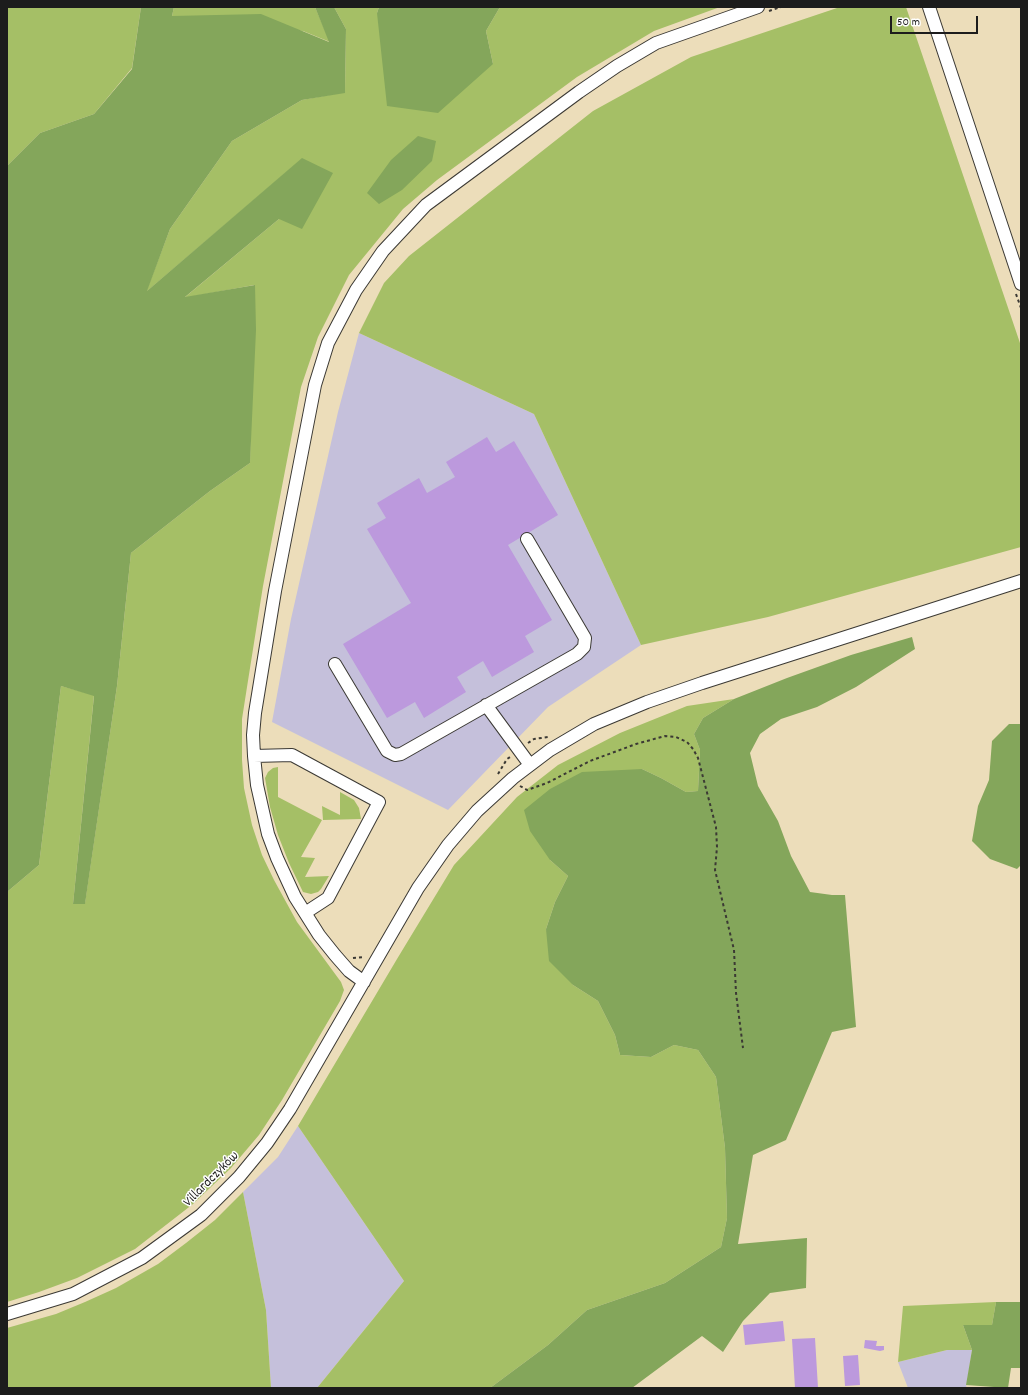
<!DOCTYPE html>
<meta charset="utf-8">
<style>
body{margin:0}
#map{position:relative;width:1028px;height:1395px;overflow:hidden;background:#ecddba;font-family:Dekko,sans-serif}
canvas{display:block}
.frame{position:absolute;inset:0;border:8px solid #1c1c1c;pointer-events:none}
.scale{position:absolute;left:890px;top:16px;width:88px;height:18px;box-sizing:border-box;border:2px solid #1c1c1c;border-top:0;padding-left:5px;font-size:12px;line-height:14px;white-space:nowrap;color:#1c1c1c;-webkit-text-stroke:3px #fff;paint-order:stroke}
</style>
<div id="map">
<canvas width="1028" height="1395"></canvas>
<div class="frame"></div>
<div class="scale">50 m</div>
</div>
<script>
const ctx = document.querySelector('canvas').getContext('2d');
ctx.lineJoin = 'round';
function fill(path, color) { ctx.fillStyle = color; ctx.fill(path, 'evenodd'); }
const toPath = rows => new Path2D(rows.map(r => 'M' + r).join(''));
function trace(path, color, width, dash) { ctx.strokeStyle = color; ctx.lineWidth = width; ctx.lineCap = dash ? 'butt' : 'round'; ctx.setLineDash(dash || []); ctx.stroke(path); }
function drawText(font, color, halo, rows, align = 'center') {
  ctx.font = font + ' Dekko,sans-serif'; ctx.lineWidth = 3; ctx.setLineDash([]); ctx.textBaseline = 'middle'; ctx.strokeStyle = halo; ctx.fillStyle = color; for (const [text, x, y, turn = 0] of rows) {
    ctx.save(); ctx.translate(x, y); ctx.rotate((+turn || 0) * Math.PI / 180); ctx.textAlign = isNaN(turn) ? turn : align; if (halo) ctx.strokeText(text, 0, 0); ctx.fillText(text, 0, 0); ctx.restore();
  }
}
const industrial = toPath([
 [359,333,534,414,641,645,548,707,448,810,272,722,291,619,338,412],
 [298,1126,404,1281,317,1388,271,1388,266,1310,243,1192,278,1157],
 [947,1350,972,1350,966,1388,908,1388,898,1362]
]);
const green = toPath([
 [7,7,141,7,132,68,94,114,40,133,7,166],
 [174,7,315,7,330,42,303,31,172,16],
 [334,7,379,7,377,13,493,64,486,31,500,7,720,7,654,31,577,77,437,180,403,209,349,275,318,337,301,387,263,586,247,687,242,719,242,760,244,788,252,825,262,855,274,880,297,922,341,982,344,990,340,1001,282,1100,259,1135,231,1168,193,1204,135,1249,77,1278,39,1292,7,1302,7,892,39,865,61,686,94,695,73,904,85,903,117,686,131,553,210,491,250,463,254,285,184,298,279,219,302,159,146,292,170,229,232,141,302,100,345,92,346,29],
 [840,7,906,7,1021,346,1021,547,768,617,641,645,534,414,359,333,384,283,409,256,593,111,691,57],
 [734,699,703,718,694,734,700,750,698,791,686,792,661,778,642,769,550,860,568,876,555,902,546,929,573,985,598,1001,615,1035,620,1055,651,1057,674,1045,698,1050,716,1077,725,1148,727,1218,721,1247,665,1283,587,1310,548,1345,490,1388,317,1388,404,1281,298,1126,397,959,454,865,517,797,558,765,620,733,687,706],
 [278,767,278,797,322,820,301,857,315,858,305,877,329,876,321,889,318,892,311,894,303,892,289,863,278,835,270,807,265,778,268,772,273,768],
 [340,792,354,800,359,808,361,819,323,820,322,806,340,815],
 [243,1192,266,1310,271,1388,7,1388,7,1328,56,1314,85,1302,116,1288,158,1264,186,1243,215,1220],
 [996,1302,992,1325,963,1325,972,1350,947,1350,898,1362,903,1306]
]);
const forest = toPath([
 [141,7,174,7,172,16,261,14,329,42,315,7,334,7,346,29,345,93,302,100,232,141,170,229,147,291,302,158,333,173,302,229,279,219,185,297,255,285,256,330,250,463,210,491,131,553,117,686,85,904,73,904,94,696,61,686,39,865,7,892,7,166,40,133,94,114,132,69],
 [379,7,500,7,486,31,493,64,438,113,387,106,377,13],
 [418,136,436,141,432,161,402,190,379,204,367,193,391,160],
 [912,637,915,649,856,687,817,707,781,719,760,734,750,753,758,786,778,821,791,856,810,892,832,895,845,895,856,1027,832,1032,786,1140,753,1155,738,1244,807,1238,806,1288,770,1293,743,1321,723,1352,702,1336,632,1388,490,1388,548,1345,587,1310,665,1283,721,1247,727,1218,725,1148,716,1077,698,1050,674,1045,651,1057,620,1055,615,1035,598,1001,573,985,549,961,546,929,555,902,568,876,550,860,530,831,524,810,550,789,582,772,642,769,661,778,686,792,698,791,700,750,694,734,703,718,734,699,787,678,851,655],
 [1009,724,1021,724,1021,865,1017,869,990,859,972,841,978,806,989,780,992,741],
 [996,1302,1021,1302,1021,1368,1011,1368,1008,1388,966,1385,972,1350,963,1325,992,1325]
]);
const building = toPath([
 [487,437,496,452,514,441,558,515,508,545,552,620,525,636,534,652,492,677,483,661,457,677,466,692,424,718,415,702,387,718,343,644,411,603,367,529,386,518,377,503,419,478,427,493,455,477,446,462],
 [783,1321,785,1341,745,1345,743,1325],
 [815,1338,818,1388,795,1388,792,1339],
 [865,1340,877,1341,876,1346,884,1346,884,1350,880,1351,864,1348],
 [858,1355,860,1385,845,1386,843,1356]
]);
const path = toPath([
 [769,11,781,7],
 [1016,294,1021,308],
 [528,743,534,739,548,737],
 [498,774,507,759,510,757],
 [520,786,527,790,547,783,590,761,636,744,665,736,676,737,687,742,693,749,698,758,716,827,717,847,715,870,734,950,736,993,743,1048],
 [353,958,364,957]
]);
const minor = toPath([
 [929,7,1021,284],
 [335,664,387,751,395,755,401,754,577,654,584,647,585,638,527,539],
 [486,705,530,765],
 [254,756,292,755,379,802,328,898,305,913],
 [364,982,349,971,335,955,319,935,295,897,277,858,268,834,257,785,254,756,253,735,255,713,275,591,315,385,328,343,356,290,383,251,426,205,579,92,617,66,656,43,758,7],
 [7,1314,73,1294,142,1258,201,1215,239,1177,267,1143,290,1109,418,888,448,845,477,811,513,778,550,750,594,724,647,702,702,683,1021,581]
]);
const streetNames = [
 ["Villardczyków",212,1180,-45]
];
fill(industrial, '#c5c0db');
fill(green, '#a5bf66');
fill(forest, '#84a65b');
fill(building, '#bc99dd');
trace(minor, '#3b3934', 14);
trace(path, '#3b3934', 2, [3, 3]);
trace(minor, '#fff', 12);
drawText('14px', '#1c1c1c', '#fff', streetNames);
</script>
